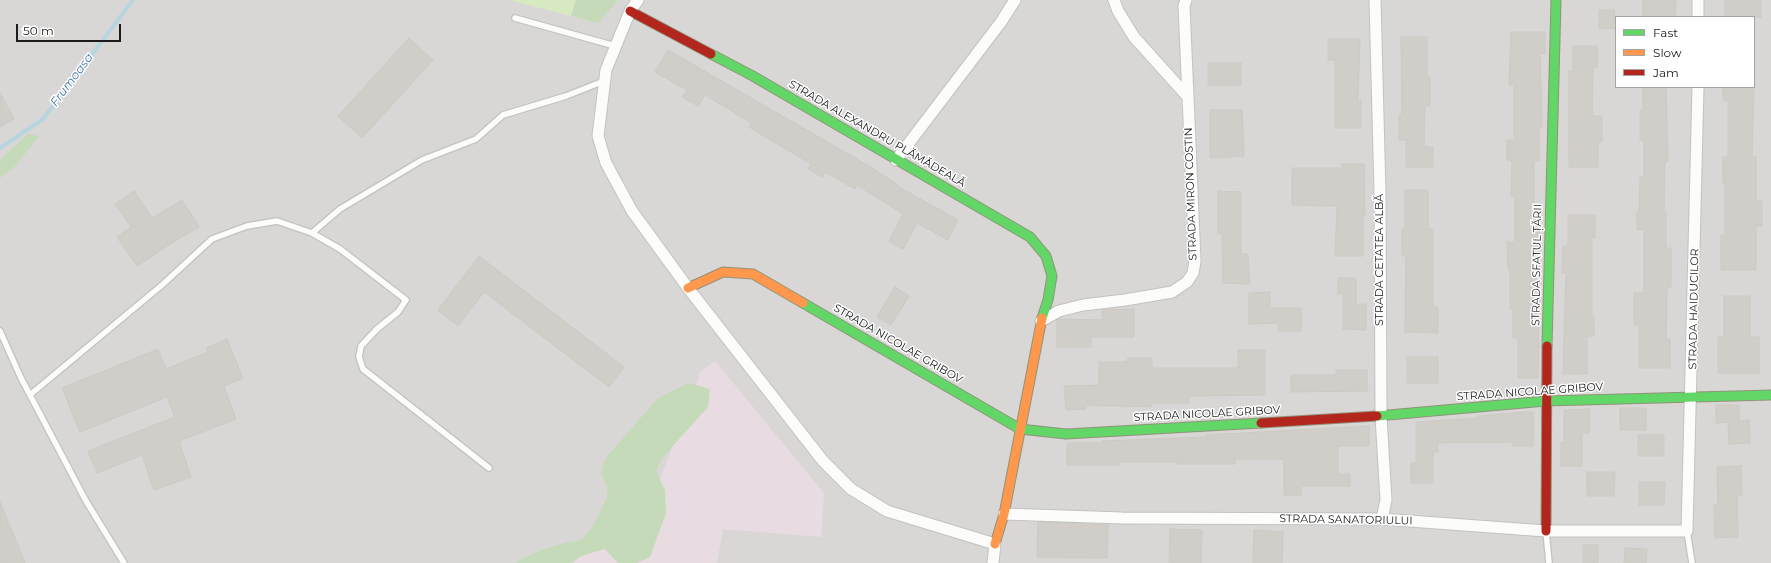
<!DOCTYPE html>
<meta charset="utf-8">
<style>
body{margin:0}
#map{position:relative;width:1771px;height:563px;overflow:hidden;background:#eae8e3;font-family:Montserrat,sans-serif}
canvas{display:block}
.legend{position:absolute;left:1615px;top:16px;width:140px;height:72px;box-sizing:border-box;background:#fff;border:1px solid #a4a4a4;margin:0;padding:5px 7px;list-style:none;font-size:12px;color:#1b1b1b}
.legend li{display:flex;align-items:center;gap:8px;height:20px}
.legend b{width:20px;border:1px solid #a4a4a4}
.scale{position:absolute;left:16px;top:24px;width:105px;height:18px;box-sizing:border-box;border:2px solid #1b1b1b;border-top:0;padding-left:5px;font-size:12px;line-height:14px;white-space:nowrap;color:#1b1b1b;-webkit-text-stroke:3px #fff;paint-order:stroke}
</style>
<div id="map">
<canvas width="1771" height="563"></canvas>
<ul class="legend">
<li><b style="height:5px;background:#63d668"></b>Fast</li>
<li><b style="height:5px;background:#ff974d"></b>Slow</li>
<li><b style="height:5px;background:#b3261e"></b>Jam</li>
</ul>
<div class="scale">50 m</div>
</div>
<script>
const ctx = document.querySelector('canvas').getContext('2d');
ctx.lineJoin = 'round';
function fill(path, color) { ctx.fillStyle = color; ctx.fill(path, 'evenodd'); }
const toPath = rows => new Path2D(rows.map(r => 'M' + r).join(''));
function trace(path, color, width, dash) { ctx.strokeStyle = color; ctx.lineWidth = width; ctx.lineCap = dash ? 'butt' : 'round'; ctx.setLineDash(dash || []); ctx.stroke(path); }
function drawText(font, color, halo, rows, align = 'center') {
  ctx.font = font + ' Montserrat,sans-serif'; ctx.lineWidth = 3; ctx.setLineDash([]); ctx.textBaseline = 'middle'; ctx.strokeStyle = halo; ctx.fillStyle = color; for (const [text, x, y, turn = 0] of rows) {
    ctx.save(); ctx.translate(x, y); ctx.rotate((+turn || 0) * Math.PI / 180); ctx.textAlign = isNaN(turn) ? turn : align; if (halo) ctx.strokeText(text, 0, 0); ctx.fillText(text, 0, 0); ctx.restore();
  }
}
const residential = toPath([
 [0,0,1771,0,1771,563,0,563],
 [1616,17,1754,17,1754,87,1616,87]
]);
const industrial = toPath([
 [715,361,824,493,821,537,723,529,717,563,556,563,652,500,701,371]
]);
const grass = toPath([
 [509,0,618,0,598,23]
]);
const forest = toPath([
 [576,0,618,0,598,23,571,16],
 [28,134,39,136,15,166,0,178,0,160],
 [688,383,710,389,708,407,662,458,656,471,665,490,666,513,650,557,637,563,618,563,605,549,581,556,572,563,514,563,542,550,565,543,581,540,594,525,607,497,607,487,601,473,605,459,658,398]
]);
const stream = toPath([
 [0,148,43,119,133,0]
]);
const building = toPath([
 [1643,0,1676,0,1675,17,1643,17,1643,0],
 [1725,0,1761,0,1761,17,1725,16,1725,0],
 [1599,10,1614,10,1616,28,1599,29,1599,10],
 [1511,32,1545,32,1545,54,1540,54,1542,127,1539,127,1539,161,1534,161,1534,207,1540,207,1538,378,1518,378,1518,338,1513,338,1513,309,1510,309,1510,269,1508,269,1507,242,1515,242,1515,196,1511,196,1512,161,1507,160,1507,140,1514,140,1514,85,1509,85,1511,32],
 [1401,37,1427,37,1427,77,1430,77,1430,106,1425,106,1424,147,1433,147,1433,167,1406,167,1406,140,1399,140,1399,115,1402,115,1401,37],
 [409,38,433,60,362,138,338,116,409,38],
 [1328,39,1360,39,1358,100,1361,100,1361,128,1335,128,1335,60,1328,60,1328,39],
 [1573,46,1597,46,1597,67,1593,67,1592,116,1602,116,1602,142,1598,142,1598,167,1569,167,1569,71,1573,71,1573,46],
 [668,50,869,166,898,185,897,186,958,220,948,240,917,223,903,249,889,241,903,214,857,185,855,189,825,172,822,177,808,169,811,164,749,127,752,123,705,95,698,106,682,97,687,90,655,72,668,50],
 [1208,63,1241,63,1241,85,1208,85,1208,63],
 [1643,87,1666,87,1668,161,1665,161,1664,212,1666,212,1666,248,1671,248,1671,287,1667,287,1666,339,1670,339,1670,368,1639,368,1639,325,1634,325,1634,293,1644,293,1644,230,1637,230,1637,211,1639,211,1640,177,1644,178,1644,140,1640,140,1640,110,1643,110,1643,87],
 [1723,87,1754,87,1752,157,1756,157,1756,201,1762,201,1762,226,1756,226,1756,270,1721,270,1721,235,1725,235,1725,184,1723,184,1723,157,1728,157,1728,101,1723,101,1723,87],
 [0,93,14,119,0,127,0,93],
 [1210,110,1242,110,1244,156,1210,158,1210,110],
 [1342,164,1364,164,1365,215,1363,215,1363,256,1335,256,1337,206,1292,205,1292,168,1342,168,1342,164],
 [1405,190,1428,190,1428,229,1433,229,1433,307,1438,307,1438,333,1405,332,1406,256,1402,256,1402,229,1405,229,1405,190],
 [134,191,152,218,182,200,199,227,173,242,137,266,117,237,131,227,115,204,134,191],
 [1218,191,1241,192,1241,254,1248,254,1250,284,1223,283,1222,234,1218,234,1218,191],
 [1568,215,1595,215,1595,238,1592,238,1592,317,1594,317,1594,336,1587,336,1587,374,1563,374,1566,273,1562,273,1563,246,1568,246,1568,215],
 [479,256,624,367,609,387,484,292,458,326,438,310,479,256],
 [1338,278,1356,278,1356,304,1366,304,1366,330,1343,329,1343,294,1338,294,1338,278],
 [895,287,909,296,891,325,877,317,895,287],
 [1270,292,1270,308,1301,308,1301,331,1278,331,1278,323,1249,324,1249,293,1270,292],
 [1724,296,1750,296,1750,337,1759,337,1759,373,1718,373,1718,337,1724,337,1724,296],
 [1134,309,1134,337,1091,337,1091,347,1057,347,1057,320,1058,319,1102,320,1102,310,1134,309],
 [227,339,243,378,224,386,236,419,179,441,191,477,154,490,142,455,97,473,88,451,175,417,167,397,80,432,62,388,158,349,166,369,208,352,206,348,227,339],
 [1238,350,1265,350,1265,395,1189,396,1189,403,1151,403,1151,407,1086,405,1086,409,1066,410,1064,386,1099,385,1099,362,1127,362,1128,358,1152,358,1152,368,1238,368,1238,350],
 [1407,357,1438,357,1438,383,1407,383,1407,357],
 [1336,370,1367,370,1367,391,1291,392,1291,375,1336,375,1336,370],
 [1716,405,1739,405,1739,421,1749,420,1750,443,1729,444,1728,422,1716,423,1716,405],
 [1620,408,1646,408,1646,430,1620,430,1620,408],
 [1589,409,1589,433,1582,433,1582,466,1561,466,1561,442,1564,442,1564,410,1589,409],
 [1524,412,1533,412,1533,446,1513,446,1513,442,1438,443,1438,452,1433,452,1433,483,1411,483,1411,463,1416,463,1416,422,1479,418,1479,416,1524,412],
 [1369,426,1369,446,1338,446,1338,474,1350,474,1350,486,1301,486,1301,495,1284,495,1284,459,1235,459,1235,464,1177,464,1177,462,1119,462,1119,465,1067,465,1067,443,1102,443,1102,441,1206,437,1206,435,1369,426],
 [1638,435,1664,435,1664,456,1638,456,1638,435],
 [1741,466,1742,495,1737,496,1738,537,1715,538,1714,505,1718,505,1717,467,1741,466],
 [1587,472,1615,472,1614,496,1587,496,1587,472],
 [1639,482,1665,482,1664,505,1639,505,1639,482],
 [0,502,25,563,0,563,0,502],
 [1038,522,1108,525,1107,558,1037,557,1038,522],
 [1170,529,1202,530,1201,563,1169,563,1170,529],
 [1254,530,1283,532,1282,563,1253,563,1254,530],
 [1583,545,1598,545,1598,563,1583,563,1583,545],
 [1625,548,1647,549,1646,563,1624,563,1625,548]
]);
const lane = toPath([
 [515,18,615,46],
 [312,233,340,209,422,160,476,139,503,115,566,96,604,81],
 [0,331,21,378,86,501,124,563],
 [31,394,162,285,212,239,247,226,277,221,312,233,340,249,406,300,398,312,377,329,361,346,359,357,363,369,489,468],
 [1546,531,1549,563],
 [1687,531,1692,563]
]);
const street = toPath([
 [638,0,630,11,606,70,598,136,606,163,632,211,688,288,823,461,851,489,887,511,995,544,993,563],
 [1186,0,1184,6,1188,97],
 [1375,0,1380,192,1381,416,1386,500,1382,519],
 [1698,17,1698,0],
 [896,160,1001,22,1015,0],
 [1041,321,1059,311,1083,305,1125,300,1172,292,1187,282,1193,273,1195,261,1188,97,1134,37,1118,11,1114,0],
 [1004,514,1122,518,1382,519,1546,531,1687,531,1698,87]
]);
const fast = toPath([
 [711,54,751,75,1030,237,1046,256,1052,276,1048,300,1042,318],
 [803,303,1020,429,1066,434,1261,423],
 [1547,346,1556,0],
 [1377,416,1546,401,1771,395]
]);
const slow = toPath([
 [688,288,723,272,753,274,803,303],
 [995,544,1004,514,1042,318]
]);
const jam = toPath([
 [630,11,711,54],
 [1261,423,1377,416],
 [1546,531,1547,346]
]);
const streetNames = [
 ["STRADA ALEXANDRU PLĂMĂDEALĂ",877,134,30],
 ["STRADA MIRON COSTIN",1191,194,-92],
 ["STRADA CETATEA ALBĂ",1380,260,-90],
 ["STRADA SFATUL ȚĂRII",1537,265,-89],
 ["STRADA HAIDUCILOR",1694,309,-89],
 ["STRADA NICOLAE GRIBOV",898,344,30],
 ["STRADA NICOLAE GRIBOV",1530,392,-4],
 ["STRADA NICOLAE GRIBOV",1207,414,-3],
 ["STRADA SANATORIULUI",1346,520,1]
];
const waterNames = [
 ["Frumoasa",72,80,-53]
];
fill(residential, '#d9d7d5');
fill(industrial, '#e8dce2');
fill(grass, '#d6e9c0');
fill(forest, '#c4dab8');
trace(stream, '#b6d5df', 4);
fill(building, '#d1ceca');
trace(building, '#cdc9c4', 1);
trace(lane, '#c2c2bf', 8);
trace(street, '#c2c2bf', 13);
trace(fast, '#91937b', 11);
trace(slow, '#91937b', 11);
trace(jam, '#91937b', 11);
trace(lane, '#fcfcfb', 5.5);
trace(street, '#fcfcfb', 11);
trace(fast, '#63d668', 9);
trace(slow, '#ff974d', 9);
trace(jam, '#b3261e', 9);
drawText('11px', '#1b1b1b', '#fff', streetNames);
drawText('italic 12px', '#4677ac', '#fff', waterNames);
</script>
